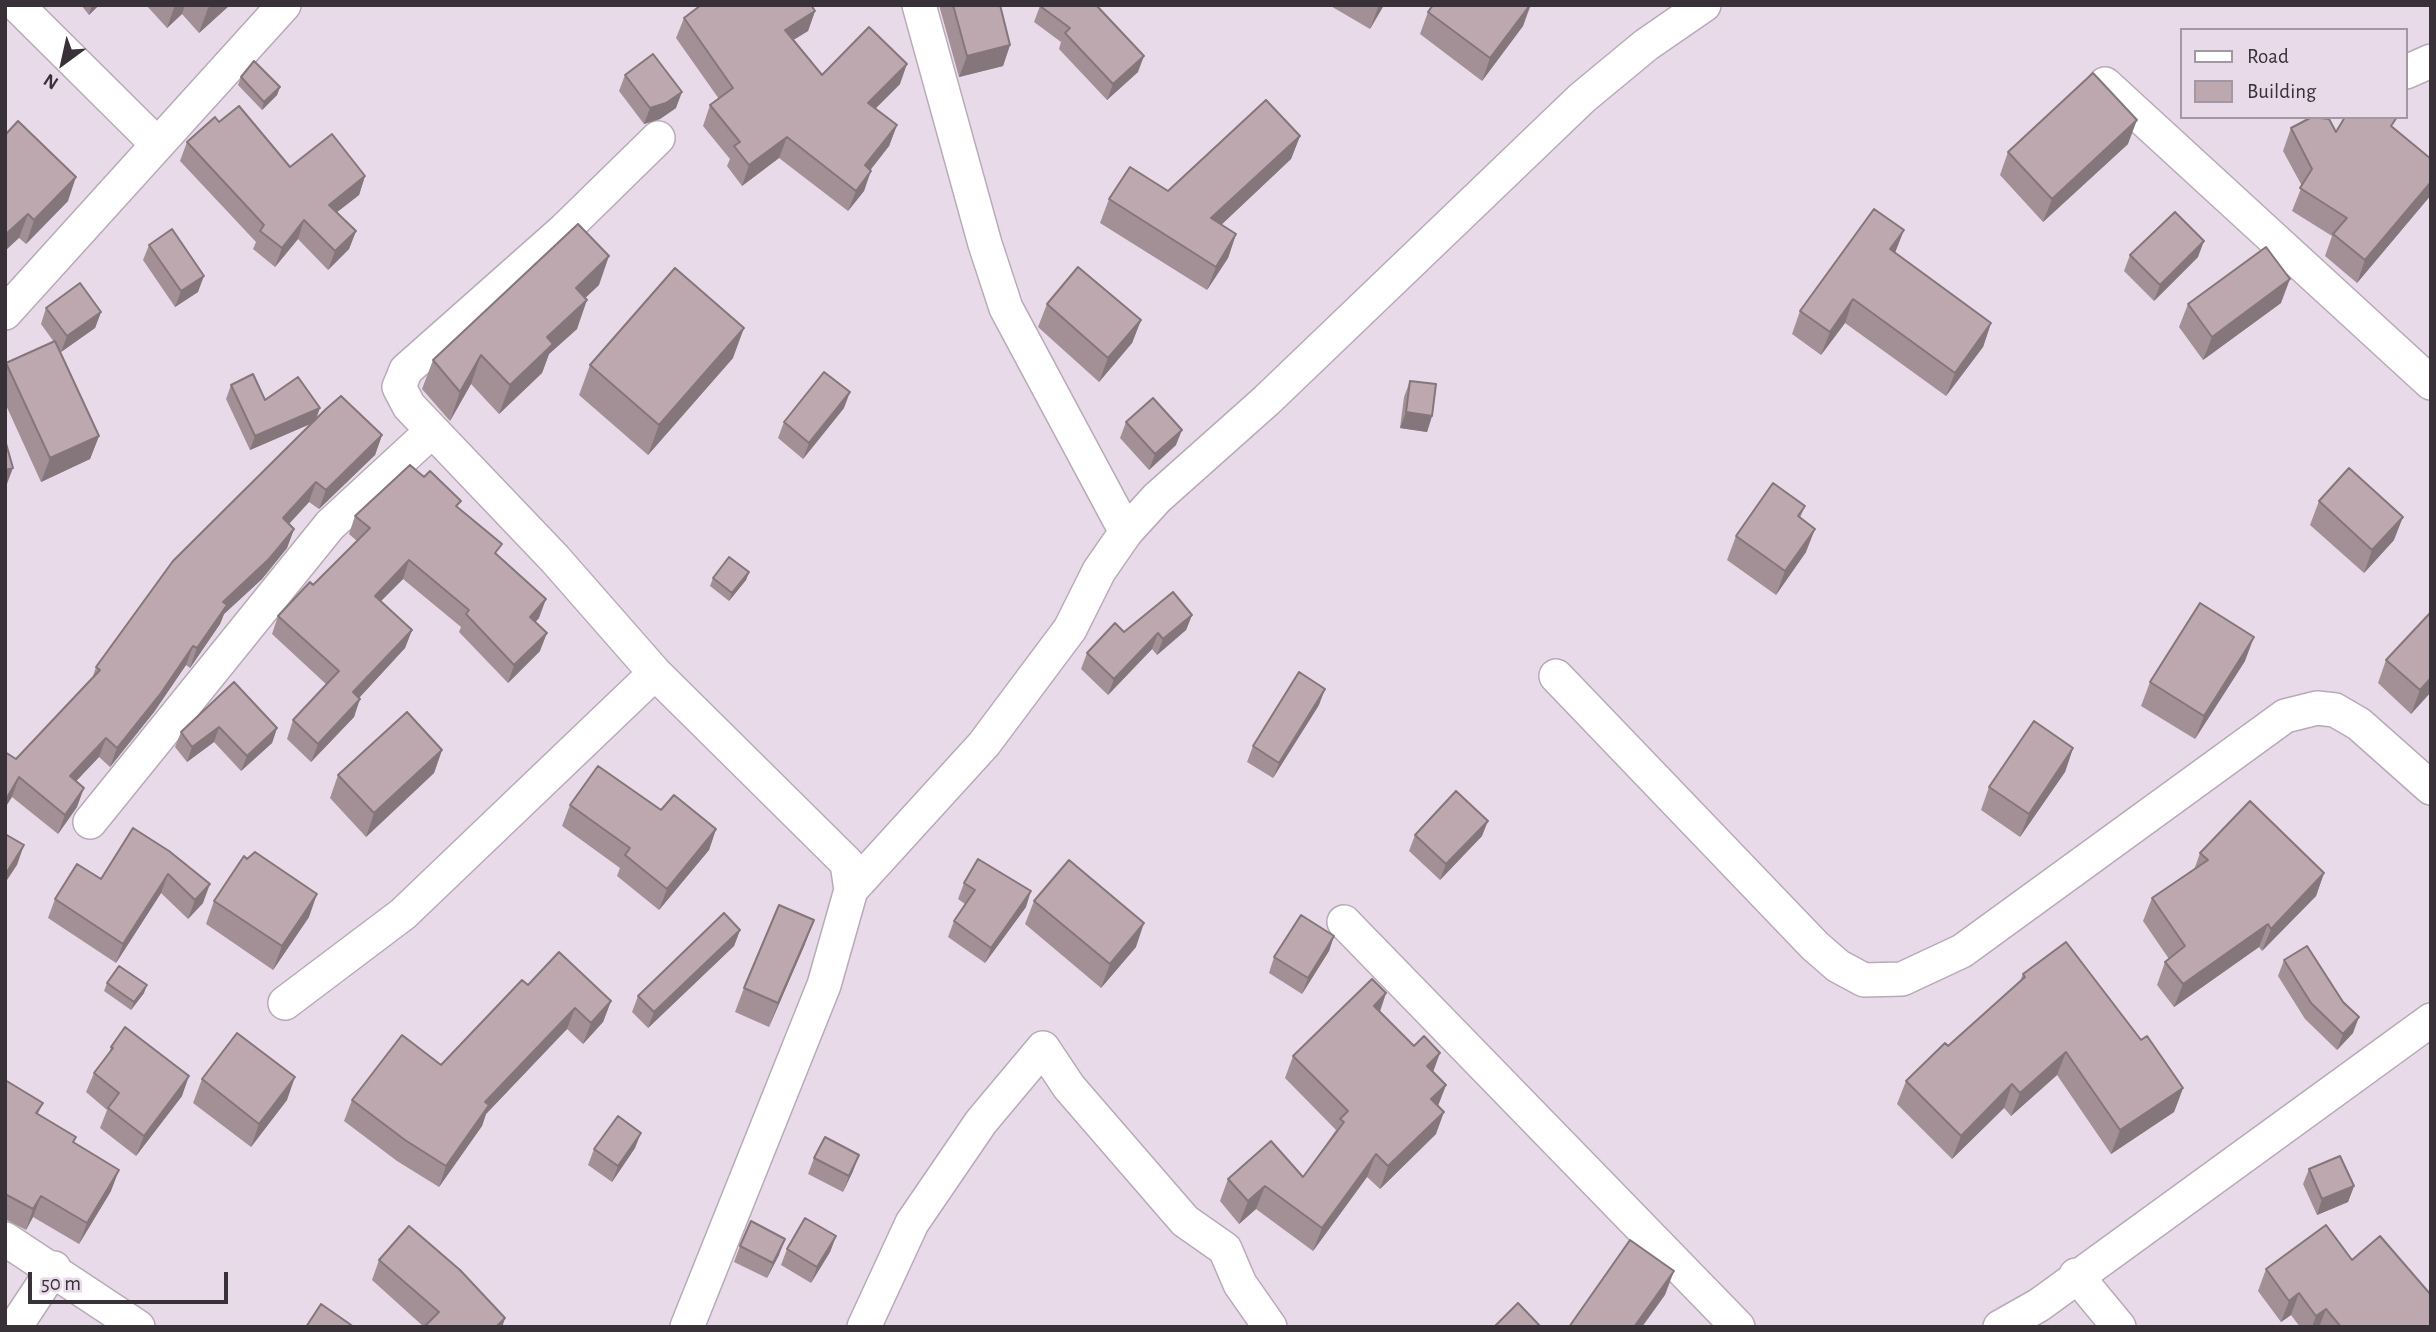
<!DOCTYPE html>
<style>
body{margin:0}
#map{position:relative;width:2436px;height:1332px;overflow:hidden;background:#e8dae9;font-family:"Alegreya Sans",sans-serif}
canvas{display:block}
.frame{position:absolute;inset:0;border:7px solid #383238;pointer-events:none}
.legend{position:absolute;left:2180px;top:28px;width:228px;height:91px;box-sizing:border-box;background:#e8dae9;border:2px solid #a297a2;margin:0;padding:9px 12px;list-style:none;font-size:21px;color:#383238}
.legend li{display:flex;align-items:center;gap:14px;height:35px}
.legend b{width:35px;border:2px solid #a297a2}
.north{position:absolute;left:28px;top:28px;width:70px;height:70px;-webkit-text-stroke:5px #e8dae9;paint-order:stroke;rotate:213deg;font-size:19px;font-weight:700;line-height:28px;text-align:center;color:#383238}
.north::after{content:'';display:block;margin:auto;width:24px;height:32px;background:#383238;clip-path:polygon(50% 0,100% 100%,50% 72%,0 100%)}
.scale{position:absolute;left:28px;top:1272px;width:200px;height:32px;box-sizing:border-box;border:4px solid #383238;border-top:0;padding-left:9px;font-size:21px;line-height:24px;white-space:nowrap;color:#383238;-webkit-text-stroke:5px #e8dae9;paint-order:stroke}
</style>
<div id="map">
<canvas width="2436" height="1332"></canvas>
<div class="frame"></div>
<ul class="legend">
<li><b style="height:9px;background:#fff"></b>Road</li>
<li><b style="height:19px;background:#bda8af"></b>Building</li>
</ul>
<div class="north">N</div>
<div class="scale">50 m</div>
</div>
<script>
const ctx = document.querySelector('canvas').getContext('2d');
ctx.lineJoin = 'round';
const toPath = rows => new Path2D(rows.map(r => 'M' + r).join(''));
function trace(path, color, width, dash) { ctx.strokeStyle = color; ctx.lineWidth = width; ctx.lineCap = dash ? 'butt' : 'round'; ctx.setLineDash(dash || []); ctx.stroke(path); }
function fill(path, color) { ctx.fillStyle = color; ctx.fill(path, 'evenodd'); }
const minor = toPath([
 [17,5,157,144],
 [919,5,985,244,1006,308,1126,532],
 [2406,72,2431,61],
 [2105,84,2431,383],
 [658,138,564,230,406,370,399,387,409,406,555,559,655,673,847,863,851,890,824,985,687,1327],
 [5,313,284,5],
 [1556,676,1815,946,1838,966,1864,980,1902,979,1962,951,2285,716,2317,708,2335,710,2359,724,2431,788],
 [90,822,330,525,432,431],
 [851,890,984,744,1070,629,1099,571,1126,532,1157,498,1267,400,1582,98,1646,45,1704,5],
 [1344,922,1738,1327],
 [285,1003,403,914,655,673],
 [5,1239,138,1327],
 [2076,1275,2119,1327],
 [15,1327,54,1268],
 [864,1327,912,1223,981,1122,1043,1048,1069,1087,1185,1221,1225,1249,1240,1284,1270,1327],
 [2000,1327,2039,1305,2431,1020]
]);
const wall = toPath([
 [81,5,99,5,89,15],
 [146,5,230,5,199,33,182,14,167,28],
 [698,5,811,5,815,11,808,31,793,40,822,75,900,84,875,109,897,125,889,146,870,170,864,191,848,211,779,158,742,186,727,166,730,159,703,126,710,105,719,99,676,38,684,18,697,8],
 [939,5,1000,5,1010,45,1003,66,959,77],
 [1329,5,1384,5,1370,29],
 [1433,5,1531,5,1523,26,1482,81,1420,34,1428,12],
 [1040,6,1138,72,1107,100,1059,49,1061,42,1034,22],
 [625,75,676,108,660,119,644,124,619,91],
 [241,77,280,87,277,95,262,110,238,85],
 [219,122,290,167,365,176,359,195,337,212,356,231,349,249,328,270,298,239,275,267,253,249,256,242,180,161,187,142],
 [2393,127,2431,159,2431,195,2357,283,2325,256,2332,236,2292,211,2302,186,2283,151,2291,128,2336,132],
 [5,133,68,201,26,244,19,238],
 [1300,136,1291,159,1221,225,1236,234,1228,258,1207,290,1100,223,1109,199,1168,191],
 [2128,144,2043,222,2000,175,2008,152],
 [149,245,198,292,175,307,143,260],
 [1895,253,1991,323,1983,347,1946,396,1845,323,1821,355,1792,334,1800,311],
 [2130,255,2198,257,2154,301,2124,271],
 [599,285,585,298,577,329,549,354,542,373,499,414,471,384,450,421,422,389,433,360],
 [2281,303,2203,360,2179,327,2188,304],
 [1047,304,1141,320,1132,343,1099,382,1038,327],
 [46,308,101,312,95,328,61,352,58,348,99,436,90,459,41,482,5,403,5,365,6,363,54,342,41,324],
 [733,358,648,455,579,395,590,365],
 [1410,381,1432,416,1427,432,1400,428,1404,397],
 [231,385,316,419,382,435,375,455,319,509,309,502,289,524,294,529,287,548,262,579,224,614,220,624,190,668,186,665,154,712,110,767,99,757,76,781,77,807,58,834,12,797,16,759,92,679,96,667,312,423,250,450,226,399],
 [844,408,803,459,778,438,784,422],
 [1126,422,1176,445,1149,470,1120,438],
 [2319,501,2394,540,2364,573,2310,525],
 [1805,506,1800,518,1806,552,1776,595,1727,560,1736,536],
 [459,508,498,555,539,618,535,622,540,651,508,683,459,632,461,627,403,579,381,601,412,630,405,648,359,698,354,717,311,762,287,739,293,720,327,685,272,634,278,616,313,585,357,541,349,534,355,516],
 [749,572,746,580,729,601,710,586,713,578],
 [2431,612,2431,692,2411,714,2378,683,2386,660],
 [1192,615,1186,630,1157,655,1152,649,1108,695,1081,669,1087,653,1124,632],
 [2245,661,2195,739,2141,706,2150,682],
 [234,682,277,728,272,743,241,771,214,742,187,762,175,747,181,732],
 [1319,705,1273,778,1247,762,1253,746],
 [2073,748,2065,772,2020,837,1981,810,1989,787],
 [442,750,434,773,366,837,330,798,338,775],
 [570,805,661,810,716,829,709,850,659,910,617,876,620,868,562,826],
 [133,828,203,903,188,919,161,893,116,963,48,918,55,899,101,879],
 [1415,835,1482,836,1440,880,1409,851],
 [2200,853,2324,873,2316,896,2262,951,2259,947,2174,1007,2157,985,2165,962,2169,959,2143,921,2152,898,2194,870],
 [964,883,1026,907,985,963,948,937,954,921,965,904,958,899],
 [214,901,309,917,273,970,206,924],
 [1034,901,1136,947,1101,988,1025,924],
 [740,930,734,946,648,1028,632,1012,638,996],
 [1334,936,1329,951,1302,994,1269,973,1274,957],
 [805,944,769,1027,735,1012,744,988],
 [2284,960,2353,1033,2337,1050,2305,1019,2278,976],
 [2023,974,2141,1040,2183,1088,2174,1112,2111,1154,2057,1075,2011,1116,2004,1108,1952,1159,1897,1104,1906,1081,1948,1046,2020,981],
 [107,983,144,993,131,1010,104,991],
 [528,985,611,1001,603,1022,583,1044,567,1029,486,1114,482,1126,439,1187,397,1161,344,1121,352,1100,441,1065],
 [1386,993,1380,1012,1446,1085,1438,1106,1436,1134,1380,1189,1367,1177,1313,1251,1256,1209,1239,1224,1220,1201,1228,1179,1303,1177,1336,1130,1285,1078,1293,1056],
 [111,1047,182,1096,136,1156,100,1128,107,1110,86,1092,94,1073,109,1054],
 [202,1079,287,1100,251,1147,193,1103],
 [5,1080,43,1103,38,1114,74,1142,111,1191,79,1244,33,1217,26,1230,5,1219],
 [635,1148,612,1182,588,1165,594,1149],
 [814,1158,853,1171,843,1192,808,1174],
 [2309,1169,2354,1186,2348,1202,2317,1215,2303,1184],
 [836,1236,830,1252,811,1283,781,1265,787,1249],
 [740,1246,779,1255,767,1278,734,1262],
 [379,1260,505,1318,502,1327,424,1327,372,1280],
 [2352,1260,2431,1327,2300,1327,2291,1315,2281,1322,2258,1291,2266,1269]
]);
const shadedWall = toPath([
 [92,5,99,5,89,15],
 [175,5,185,5,182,14,167,28],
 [211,5,230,5,199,33,208,8],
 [1379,5,1384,5,1370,29],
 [1530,5,1523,26,1482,81,1490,58],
 [815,11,808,31,777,50,785,30],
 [1010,45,1003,66,959,77,967,56],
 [1144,56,1138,72,1107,100,1113,84],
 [907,64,900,84,861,123,868,103],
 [280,87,277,95,262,110,264,102],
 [682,92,676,108,660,119,644,124,650,108],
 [2137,120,2128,144,2043,222,2052,199],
 [897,125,889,146,858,186,865,165],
 [1300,136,1291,159,1203,242,1211,218],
 [787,137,779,158,742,186,749,165],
 [871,171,864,191,848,211,856,191],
 [365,176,359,195,323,223,329,205],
 [76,177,68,201,26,244,34,220],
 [2431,182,2431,195,2357,283,2365,260],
 [28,214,19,238,5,251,5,235],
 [304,220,298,239,275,267,282,248],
 [1904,230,1895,253,1890,249],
 [356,231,349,249,328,270,335,251],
 [1236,234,1228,258,1207,290,1216,267],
 [2204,241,2198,257,2154,301,2160,285],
 [609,256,599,285,565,317,576,288],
 [204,276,198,292,175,307,181,291],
 [2290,279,2281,303,2203,360,2212,337],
 [1853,299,1845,323,1821,355,1830,332],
 [587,300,577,329,549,354,542,373,499,414,510,385,547,337],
 [101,312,95,328,61,352,67,336],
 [1141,320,1132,343,1099,382,1108,358],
 [1991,323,1983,347,1946,396,1955,373],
 [744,328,733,358,648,455,659,425],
 [481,355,471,384,450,421,460,392],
 [850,392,844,408,803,459,809,443],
 [320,408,315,422,250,450,255,436],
 [1406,412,1432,416,1427,432,1400,428],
 [1182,430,1176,445,1149,470,1155,454],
 [382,435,375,455,319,509,326,490],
 [99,436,90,459,41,482,50,458],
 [13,468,5,489,5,470],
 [316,482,309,502,276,538,283,518],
 [2403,517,2394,540,2364,573,2372,550],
 [294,529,287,548,262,579,224,614,220,624,190,668,197,648,223,602],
 [1815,529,1806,552,1776,595,1785,571],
 [409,560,403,579,368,614,375,596],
 [749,572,746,580,729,601,732,593],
 [546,599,539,618,523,635,530,617],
 [1192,615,1186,630,1157,655,1163,639],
 [412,630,405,648,347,711,353,692],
 [547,633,540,651,508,683,514,665],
 [1158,633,1152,649,1108,695,1114,679],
 [2254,637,2245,661,2195,739,2204,716],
 [193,646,186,665,154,712,110,767,117,748],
 [2431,678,2431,692,2411,714,2420,690],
 [1325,689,1319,705,1273,778,1279,763],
 [360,699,354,717,311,762,318,744],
 [219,727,214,742,187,762,192,747],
 [277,728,272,743,241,771,247,756],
 [106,738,99,757,63,795,70,776],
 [2073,748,2065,772,2020,837,2029,814],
 [442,750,434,773,366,837,374,813],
 [19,777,12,797,5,808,5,801],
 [84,788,77,807,58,834,65,815],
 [1488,821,1482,836,1440,880,1446,864],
 [716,829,709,850,659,910,667,889],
 [24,845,17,865,5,883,5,875],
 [2324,873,2316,896,2262,951,2271,929],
 [168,874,161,893,116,963,123,944],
 [210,884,203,903,188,919,195,900],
 [1031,891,1026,907,985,963,991,948],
 [317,894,309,917,273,970,282,946],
 [814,920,805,944,769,1027,778,1003],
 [1144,923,1136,947,1101,988,1110,964],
 [2268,924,2259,947,2174,1007,2183,984],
 [740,930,734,946,648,1028,654,1012],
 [1334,936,1329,951,1302,994,1308,978],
 [147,985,144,993,131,1010,134,1002],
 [1386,993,1378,1016,1374,1006],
 [611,1001,603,1022,583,1044,591,1023],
 [575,1008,567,1029,486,1114,482,1126,439,1187,446,1166,485,1102],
 [2359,1017,2353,1033,2337,1050,2343,1034],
 [2066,1052,2057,1075,2011,1116,2020,1093],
 [1440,1053,1432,1075,1427,1066],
 [189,1076,182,1096,136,1156,144,1136],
 [295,1077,287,1100,251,1147,259,1124],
 [2012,1084,2004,1108,1952,1159,1961,1136],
 [1446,1085,1437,1108,1431,1099],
 [2183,1088,2174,1112,2111,1154,2120,1130],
 [1444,1112,1436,1134,1380,1189,1388,1166],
 [641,1133,635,1148,612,1182,618,1166],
 [1376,1154,1367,1177,1313,1251,1322,1228],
 [859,1155,853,1171,843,1192,849,1176],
 [119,1170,111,1191,79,1244,87,1223],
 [1265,1186,1256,1209,1239,1224,1248,1201],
 [2354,1186,2348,1202,2317,1215,2322,1199],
 [41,1196,33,1217,26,1230,33,1209],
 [836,1236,830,1252,811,1283,817,1267],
 [785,1239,779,1255,767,1278,773,1263],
 [1674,1271,1665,1295,1642,1327,1634,1327],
 [2299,1293,2291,1315,2281,1322,2289,1301],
 [2326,1309,2319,1327,2312,1327,2316,1316],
 [505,1318,502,1327,496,1327]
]);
const building = toPath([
 [701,5,811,5,815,11,785,30,822,75,869,27,907,64,868,103,897,125,865,165,871,171,856,191,787,137,749,165,734,146,740,142,710,105,733,88,684,18,701,5],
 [953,5,1000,5,1010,45,967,56,953,5],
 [1041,5,1096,5,1144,56,1113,84,1065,33,1070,28,1040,6,1041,5],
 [1433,5,1530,5,1490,58,1428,12,1433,5],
 [653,54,682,92,666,103,650,108,625,75,653,54],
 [254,61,280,87,264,102,241,77,254,61],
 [2093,73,2137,120,2052,199,2008,152,2093,73],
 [1266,100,1300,136,1211,218,1236,234,1216,267,1109,199,1130,167,1168,191,1266,100],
 [239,106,290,167,332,134,365,176,329,205,356,231,335,251,304,220,282,248,260,231,264,225,187,142,215,117,219,122,239,106],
 [2312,117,2329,119,2336,132,2345,117,2397,117,2391,126,2431,159,2431,182,2365,260,2333,234,2347,218,2300,188,2312,169,2291,128,2312,117],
 [18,121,76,177,34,220,28,214,5,235,5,133,6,134,18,121],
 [1874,209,1904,230,1890,249,1991,323,1955,373,1853,299,1830,332,1800,311,1874,209],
 [2175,212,2204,241,2160,285,2130,255,2175,212],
 [578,224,609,256,576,288,587,300,547,337,553,344,510,385,481,355,460,392,433,360,578,224],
 [172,229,204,276,181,291,149,245,172,229],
 [2266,247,2290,279,2212,337,2188,304,2266,247],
 [1078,267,1141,320,1108,358,1047,304,1078,267],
 [675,268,744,328,659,425,590,365,675,268],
 [80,283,101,312,67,336,46,308,80,283],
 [55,341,99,436,50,458,6,363,55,341],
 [824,372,850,392,809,443,784,422,824,372],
 [253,374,265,400,298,377,320,408,255,436,231,385,253,374],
 [1410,381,1436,384,1432,416,1406,412,1410,381],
 [341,396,382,435,326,490,316,482,283,518,294,529,269,559,223,602,227,605,197,648,193,646,161,693,117,748,106,738,70,776,84,788,65,815,19,777,5,801,5,752,16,759,100,670,96,667,173,561,326,409,341,396],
 [1153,398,1182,430,1155,454,1126,422,1153,398],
 [5,440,13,468,5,470,5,440],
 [410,465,424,477,430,471,461,501,456,506,502,544,495,553,546,599,530,617,547,633,514,665,466,614,469,610,409,560,375,596,412,630,353,692,360,699,318,744,293,720,339,671,278,616,310,582,313,585,370,528,355,516,410,465],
 [2349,468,2403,517,2372,550,2319,501,2349,468],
 [1773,483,1805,506,1798,516,1815,529,1785,571,1736,536,1773,483],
 [729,557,749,572,732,593,713,578,729,557],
 [1173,592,1192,615,1163,639,1158,633,1114,679,1087,653,1115,623,1124,632,1173,592],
 [2200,603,2254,637,2204,716,2150,682,2200,603],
 [2431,612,2431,678,2420,690,2386,660,2431,612],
 [1299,672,1325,689,1279,763,1253,746,1299,672],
 [234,682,277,728,247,756,219,727,192,747,181,732,234,682],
 [407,712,442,750,374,813,338,775,407,712],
 [2034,721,2073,748,2029,814,1989,787,2034,721],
 [598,766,661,810,674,795,716,829,667,889,625,855,630,848,570,805,598,766],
 [1456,791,1488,821,1446,864,1415,835,1456,791],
 [2250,801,2324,873,2271,929,2268,924,2183,984,2165,962,2185,946,2152,898,2208,860,2200,853,2250,801],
 [133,828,169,851,210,884,195,900,168,874,123,944,55,899,77,864,101,879,133,828],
 [5,834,24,845,5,875,5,834],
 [255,852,317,894,282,946,214,901,244,856,247,859,255,852],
 [978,859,1031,891,991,948,954,921,975,890,964,883,978,859],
 [1069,860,1144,923,1110,964,1034,901,1069,860],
 [779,905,814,920,778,1003,744,988,779,905],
 [724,913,740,930,654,1012,638,996,724,913],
 [1301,915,1334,936,1308,978,1274,957,1301,915],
 [2066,942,2141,1040,2147,1036,2183,1088,2120,1130,2066,1052,2020,1093,2012,1084,1961,1136,1906,1081,1945,1043,1948,1046,2025,977,2023,974,2066,942],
 [2307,946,2343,1002,2359,1017,2343,1034,2311,1003,2284,960,2307,946],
 [559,952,611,1001,591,1023,575,1008,485,1102,489,1105,446,1166,405,1140,352,1100,402,1035,441,1065,522,980,528,985,559,952],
 [119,966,147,985,134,1002,107,983,119,966],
 [1372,979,1386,993,1374,1006,1414,1046,1424,1036,1440,1053,1427,1066,1446,1085,1431,1099,1444,1112,1388,1166,1376,1154,1322,1228,1265,1186,1248,1201,1228,1179,1271,1141,1303,1177,1344,1122,1340,1119,1348,1111,1293,1056,1372,979],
 [125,1027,189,1076,144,1136,108,1108,119,1093,94,1073,113,1048,111,1047,125,1027],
 [237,1033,295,1077,259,1124,202,1079,237,1033],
 [5,1080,43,1103,36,1113,76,1137,73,1142,119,1170,87,1223,41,1196,33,1209,5,1194,5,1080],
 [618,1116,641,1133,618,1166,594,1149,618,1116],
 [825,1137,859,1155,849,1176,814,1158,825,1137],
 [2340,1156,2354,1186,2322,1199,2309,1169,2340,1156],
 [805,1218,836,1236,817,1267,787,1249,805,1218],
 [751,1221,785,1239,773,1263,740,1246,751,1221],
 [2326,1225,2352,1260,2380,1236,2431,1295,2431,1327,2341,1327,2326,1309,2316,1316,2299,1293,2289,1301,2266,1269,2326,1225],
 [409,1226,460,1270,505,1318,496,1327,424,1327,439,1312,379,1260,409,1226],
 [1630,1240,1674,1271,1634,1327,1569,1327,1630,1240],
 [1518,1303,1541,1327,1494,1327,1518,1303],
 [321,1304,354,1327,306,1327,321,1304]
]);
trace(minor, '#b8aab8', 36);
trace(minor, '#fff', 33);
fill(wall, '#a39096');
fill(shadedWall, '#84767a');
fill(building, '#bda8af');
trace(building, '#84767a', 2);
</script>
